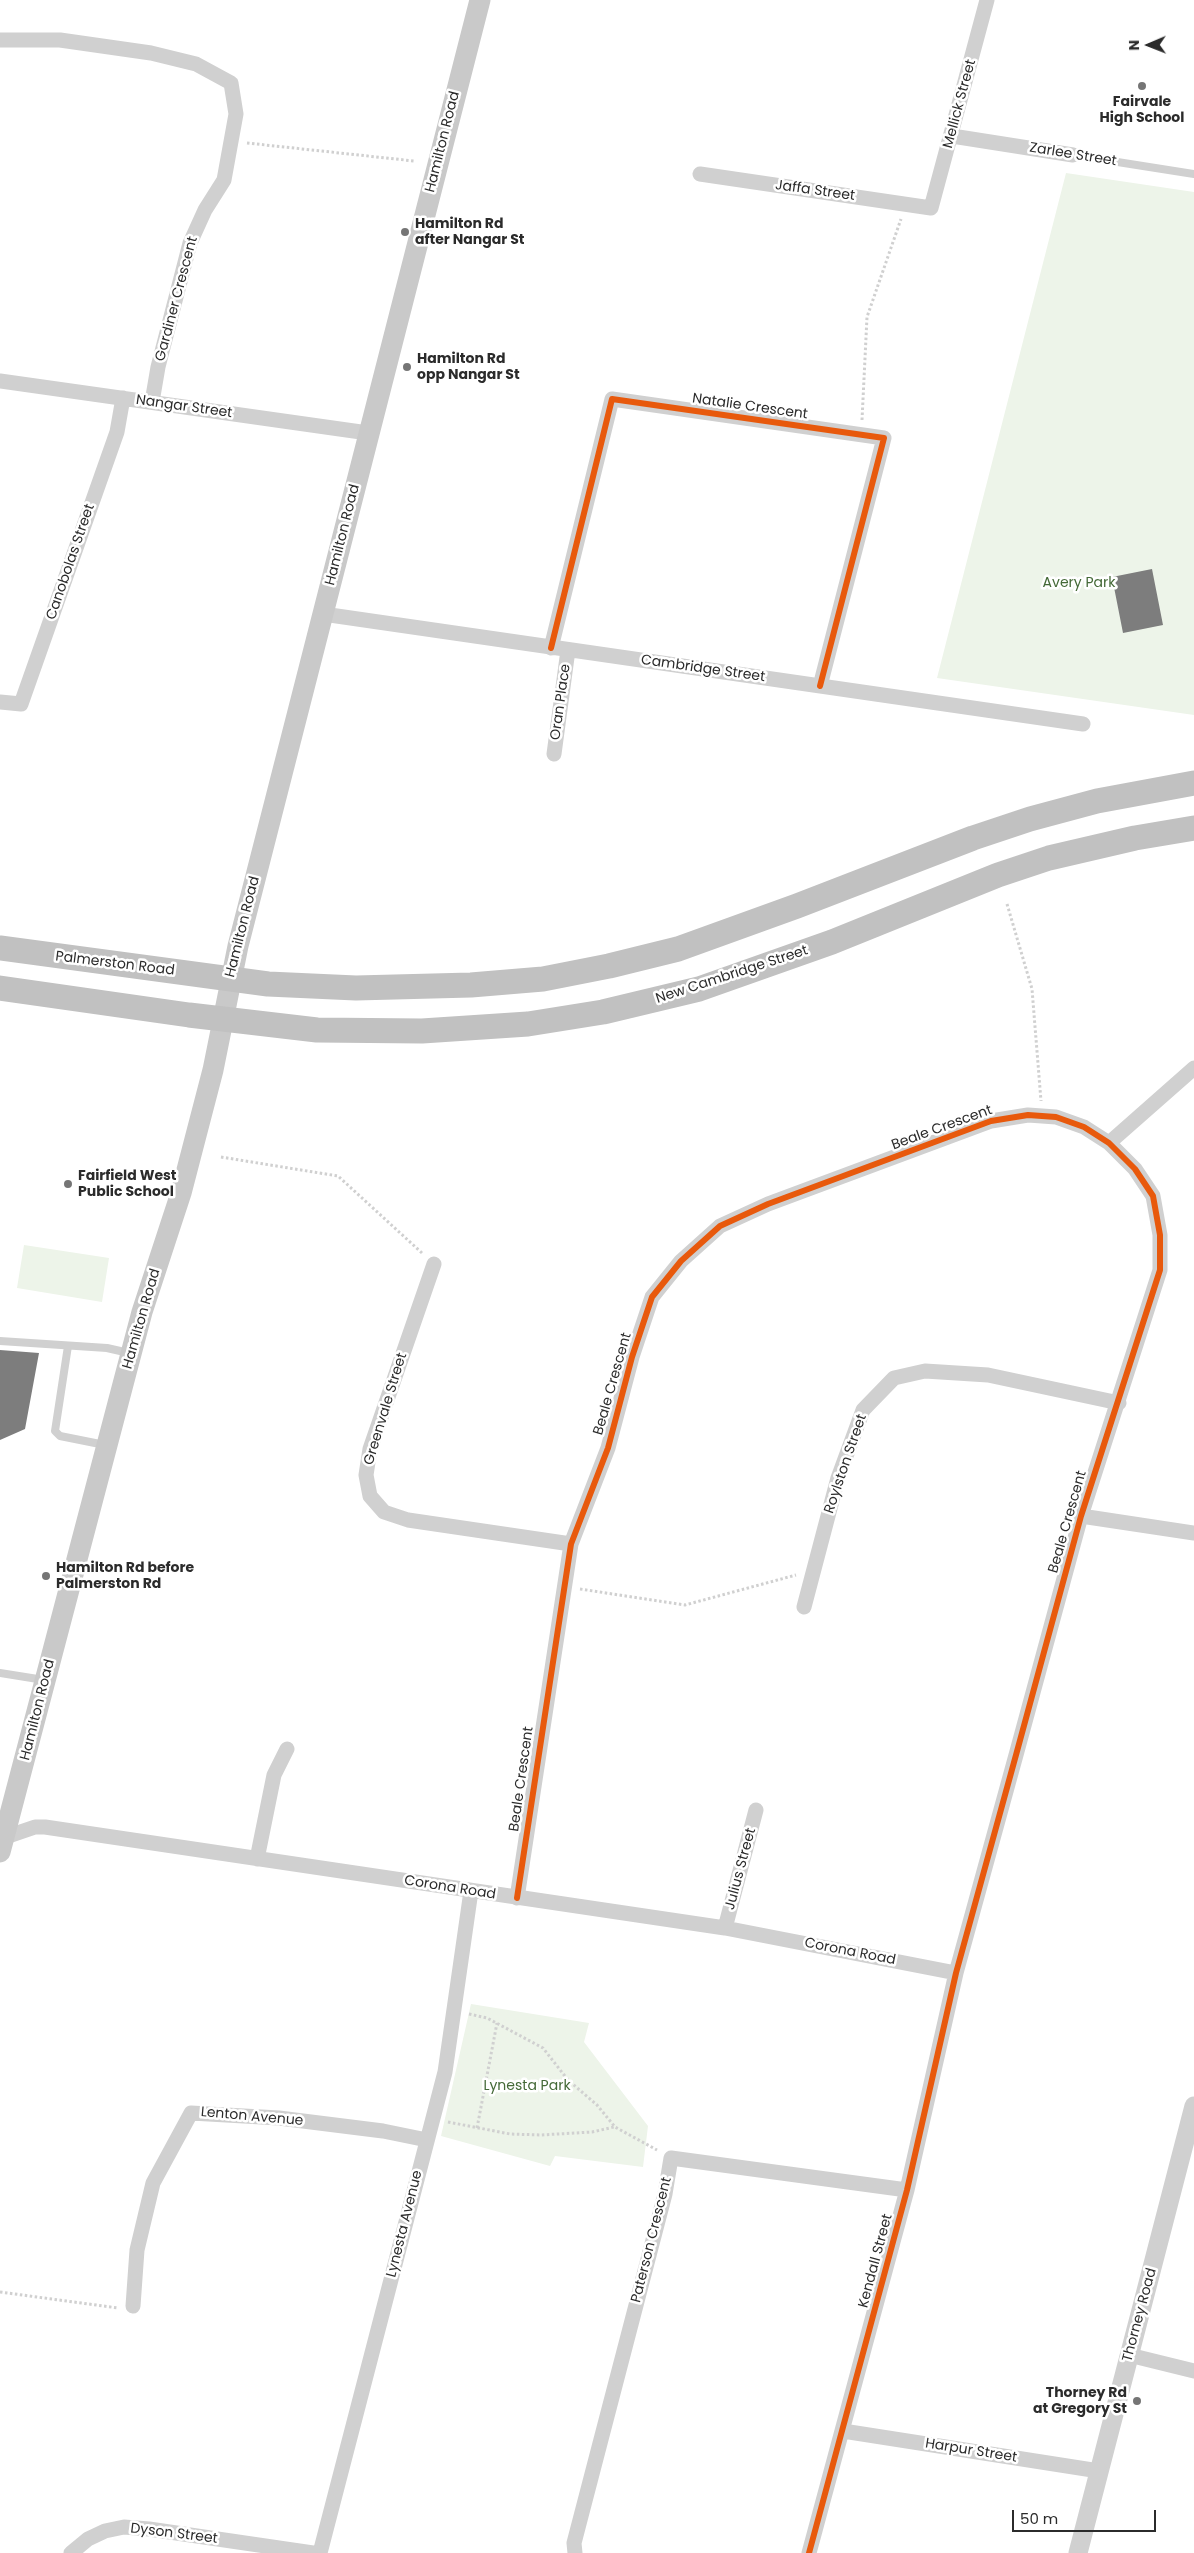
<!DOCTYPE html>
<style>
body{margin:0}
#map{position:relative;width:1194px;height:2553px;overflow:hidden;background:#fff;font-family:Poppins,sans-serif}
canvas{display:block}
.north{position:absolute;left:1124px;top:20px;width:50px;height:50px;-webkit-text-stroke:4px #fff;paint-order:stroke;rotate:269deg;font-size:14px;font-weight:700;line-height:20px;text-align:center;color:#2b2b2b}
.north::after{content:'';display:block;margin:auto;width:18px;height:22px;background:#2b2b2b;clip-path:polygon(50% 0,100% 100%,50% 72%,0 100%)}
.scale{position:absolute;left:1012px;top:2510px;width:144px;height:22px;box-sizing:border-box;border:2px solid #2b2b2b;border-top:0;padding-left:6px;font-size:15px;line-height:18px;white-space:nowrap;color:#2b2b2b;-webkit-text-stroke:4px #fff;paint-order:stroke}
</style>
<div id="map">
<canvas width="1194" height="2553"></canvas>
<div class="north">N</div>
<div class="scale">50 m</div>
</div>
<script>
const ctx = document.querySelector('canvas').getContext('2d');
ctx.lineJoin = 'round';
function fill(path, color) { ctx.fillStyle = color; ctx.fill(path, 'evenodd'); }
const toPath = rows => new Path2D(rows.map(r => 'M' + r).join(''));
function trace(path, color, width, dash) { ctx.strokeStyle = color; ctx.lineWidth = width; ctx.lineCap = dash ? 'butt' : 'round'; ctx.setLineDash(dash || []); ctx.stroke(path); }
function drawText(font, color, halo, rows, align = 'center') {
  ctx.font = font + ' Poppins,sans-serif'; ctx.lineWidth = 5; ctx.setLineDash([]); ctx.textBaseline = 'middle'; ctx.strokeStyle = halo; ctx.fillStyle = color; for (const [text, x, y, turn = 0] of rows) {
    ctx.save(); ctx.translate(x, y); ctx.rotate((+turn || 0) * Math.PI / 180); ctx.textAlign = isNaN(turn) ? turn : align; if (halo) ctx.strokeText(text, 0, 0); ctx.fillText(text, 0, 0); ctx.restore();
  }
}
const green = toPath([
 [1066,173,1194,192,1194,715,937,678],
 [24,1245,109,1258,102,1302,17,1288],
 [471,2004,589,2023,584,2042,648,2126,643,2167,555,2156,550,2166,441,2136]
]);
const building = toPath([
 [1152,569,1163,625,1123,633,1112,577],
 [0,1350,39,1353,25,1429,0,1440]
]);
const path = toPath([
 [247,143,414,161],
 [862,420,867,317,901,219],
 [1007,904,1032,989,1041,1101],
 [221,1157,338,1176,422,1253],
 [580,1589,685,1605,796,1575],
 [469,2014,487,2018,543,2048,568,2080,597,2105,615,2127,657,2150],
 [448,2122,510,2134,541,2135,592,2132,614,2127],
 [477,2128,497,2023],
 [0,2292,118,2308]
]);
const service = toPath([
 [1073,155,1194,174],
 [0,1341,107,1348,129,1353],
 [68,1346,55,1431,60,1436,105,1445],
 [0,1673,44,1680]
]);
const minor = toPath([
 [0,40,60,40,151,53,196,64,231,83,236,114,224,180,205,210,190,243,158,367,152,402],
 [952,136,1073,155],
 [700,174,931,208,987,0],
 [0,381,368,433],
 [323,614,1083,724],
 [551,648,612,399,884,438,820,686],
 [0,702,21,704,117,432,123,398],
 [554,754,568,650],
 [1109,1143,1194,1068],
 [434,1264,370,1449,366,1475,370,1496,384,1512,408,1520,571,1544],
 [1081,1516,1194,1533],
 [804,1607,838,1478,863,1410,894,1378,925,1371,988,1375,1119,1403],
 [0,1839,35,1827,45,1827,725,1928,956,1973],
 [257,1859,274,1775,287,1749],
 [517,1898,571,1544,608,1448,632,1357,652,1297,681,1261,720,1226,768,1204,991,1121,1028,1115,1056,1117,1084,1127,1109,1143,1135,1169,1153,1196,1160,1235,1160,1270,1081,1516,1016,1755,956,1973,907,2190,809,2553],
 [725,1928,756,1810],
 [133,2306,137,2250,153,2183,191,2113,279,2118,383,2131,427,2140],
 [1129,2355,1194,2371],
 [843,2431,1099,2471],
 [71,2553,88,2539,105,2531,124,2527,149,2529,313,2553],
 [320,2553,445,2072,471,1891],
 [575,2553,574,2543,665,2194,671,2158,907,2190]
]);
const tertiary = toPath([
 [1078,2553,1194,2106]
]);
const secondary = toPath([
 [0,1852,142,1312,181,1193,213,1070,238,946,480,0]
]);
const trunk = toPath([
 [0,948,268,984,356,988,471,985,543,979,609,966,678,949,797,906,973,838,1030,819,1097,801,1194,783],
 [0,988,189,1015,317,1030,422,1031,528,1024,603,1012,699,989,832,942,998,875,1049,858,1135,838,1194,828]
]);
const cycleway = toPath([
 [551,648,612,399,884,438,820,686],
 [517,1898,571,1544,608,1448,632,1357,652,1297,681,1261,720,1226,768,1204,991,1121,1028,1115,1056,1117,1084,1127,1109,1143,1135,1169,1153,1196,1160,1235,1160,1270,1081,1516,1016,1755,956,1973,907,2190,809,2553]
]);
const markers = [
 [1142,86,5,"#757575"],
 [405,232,5,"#757575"],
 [407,367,5,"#757575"],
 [68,1184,5,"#757575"],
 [46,1576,5,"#757575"],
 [1137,2401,5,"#757575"]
];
const poiNames = [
 ["Fairvale",1142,102,"center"],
 ["High School",1142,118,"center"],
 ["Hamilton Rd",415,224],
 ["after Nangar St",415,240],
 ["Hamilton Rd",417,359],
 ["opp Nangar St",417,375],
 ["Fairfield West",78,1176],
 ["Public School",78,1192],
 ["Hamilton Rd before",56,1568],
 ["Palmerston Rd",56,1584],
 ["Thorney Rd",1127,2393,"right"],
 ["at Gregory St",1127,2409,"right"]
];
const streetNames = [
 ["Mellick Street",960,104,-75],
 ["Hamilton Road",443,142,-76],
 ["Zarlee Street",1073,155,9],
 ["Jaffa Street",815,191,8],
 ["Gardiner Crescent",177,299,-75],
 ["Nangar Street",184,407,8],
 ["Natalie Crescent",750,407,8],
 ["Hamilton Road",343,535,-76],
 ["Canobolas Street",71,562,-71],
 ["Cambridge Street",703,669,8],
 ["Oran Place",561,702,-82],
 ["Hamilton Road",243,927,-76],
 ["Palmerston Road",115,964,7],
 ["New Cambridge Street",732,975,-18],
 ["Beale Crescent",942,1128,-20],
 ["Hamilton Road",142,1319,-74],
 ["Beale Crescent",613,1384,-74],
 ["Greenvale Street",386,1409,-73],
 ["Roylston Street",846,1464,-71],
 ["Beale Crescent",1068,1522,-74],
 ["Hamilton Road",38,1710,-76],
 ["Beale Crescent",522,1779,-82],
 ["Julius Street",741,1869,-75],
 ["Corona Road",450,1888,9],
 ["Corona Road",850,1952,11],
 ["Lenton Avenue",252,2117,5],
 ["Lynesta Avenue",405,2224,-76],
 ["Paterson Crescent",652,2240,-76],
 ["Kendall Street",876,2261,-75],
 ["Thorney Road",1140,2315,-75],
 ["Harpur Street",971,2451,9],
 ["Dyson Street",174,2534,7]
];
const parkNames = [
 ["Avery Park",1079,583],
 ["Lynesta Park",527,2086]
];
fill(green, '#edf4e9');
fill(building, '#7d7d7d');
trace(path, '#d0d0d0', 3, [2.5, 2.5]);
trace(service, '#d0d0d0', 8);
trace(minor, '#d0d0d0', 15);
trace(tertiary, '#d0d0d0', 19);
trace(secondary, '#c9c9c9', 21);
trace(trunk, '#c1c1c1', 25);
trace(cycleway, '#e8590c', 6);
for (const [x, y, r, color] of markers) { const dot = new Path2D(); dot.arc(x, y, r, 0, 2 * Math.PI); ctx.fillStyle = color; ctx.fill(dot); trace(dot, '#fff', 2); }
drawText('bold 14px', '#2b2b2b', '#fff', poiNames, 'left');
drawText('14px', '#2b2b2b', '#fff', streetNames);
drawText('14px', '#446937', '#fff', parkNames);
</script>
